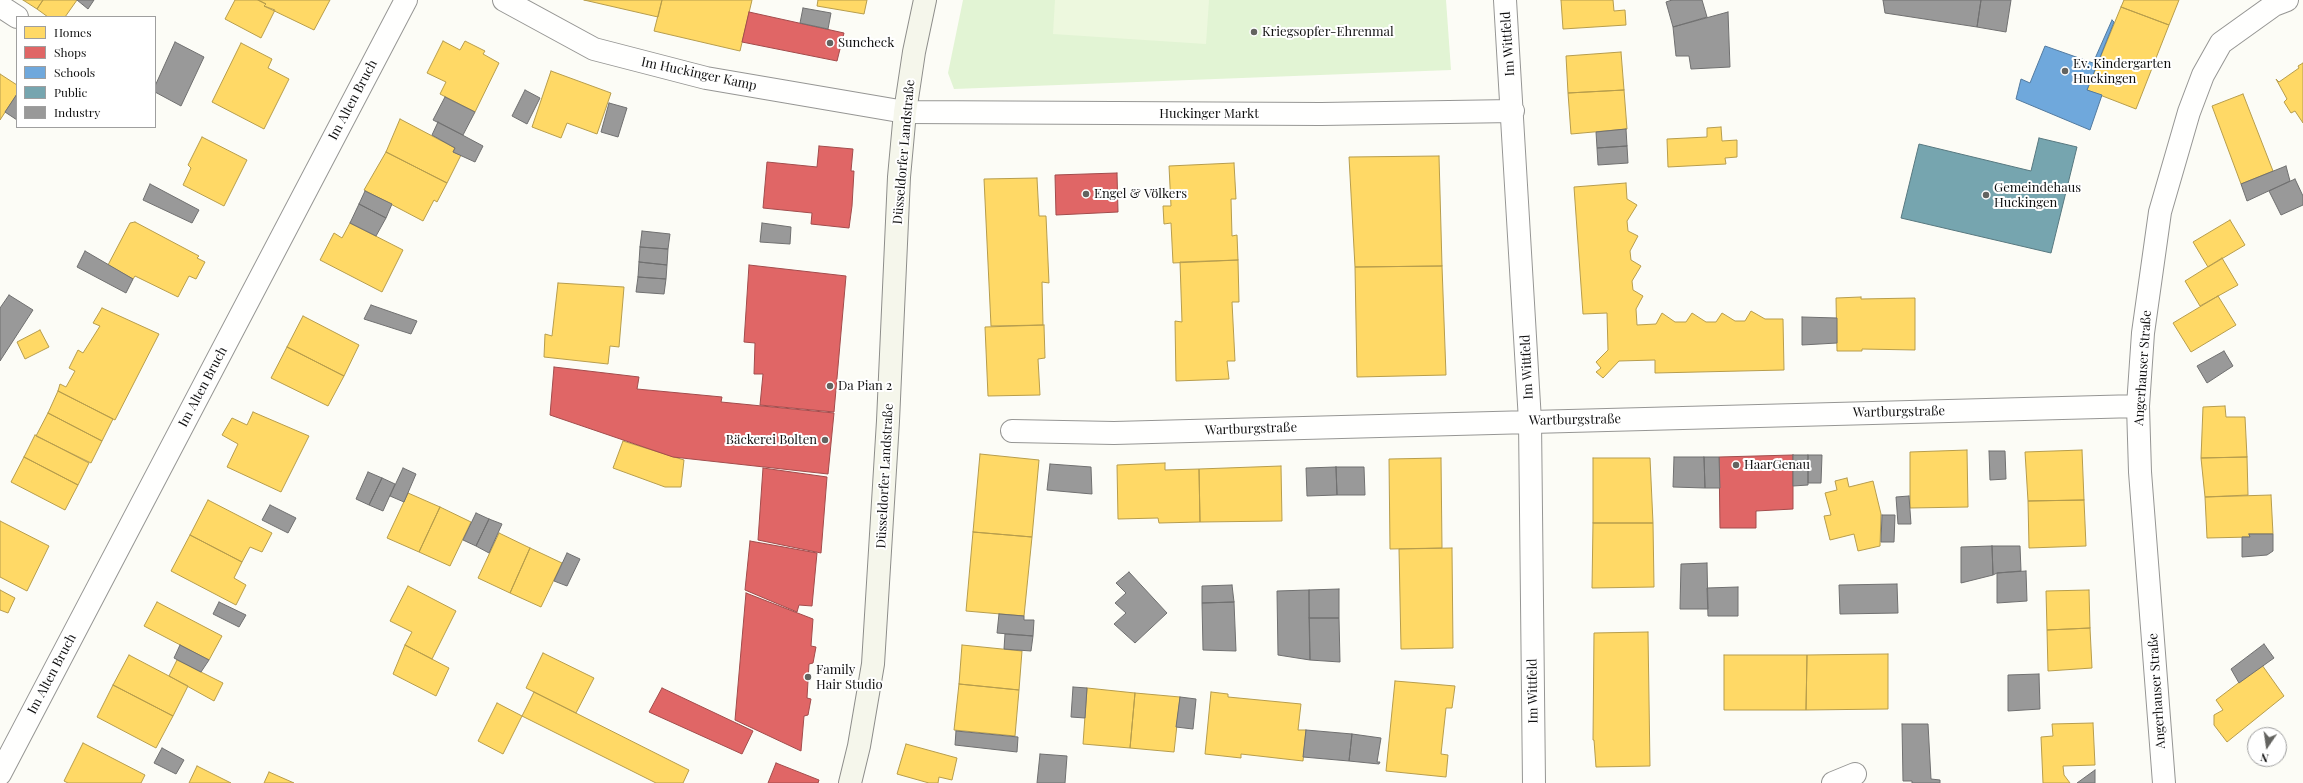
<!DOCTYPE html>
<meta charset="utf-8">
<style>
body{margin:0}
#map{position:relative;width:2303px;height:783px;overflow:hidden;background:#fcfcf6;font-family:"Playfair Display",serif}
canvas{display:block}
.legend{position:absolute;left:16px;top:16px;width:140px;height:112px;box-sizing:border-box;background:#fff;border:1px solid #9f9f9f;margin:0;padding:5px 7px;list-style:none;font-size:12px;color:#101010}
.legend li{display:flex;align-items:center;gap:8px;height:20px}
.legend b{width:20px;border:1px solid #9f9f9f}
.north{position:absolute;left:2247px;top:727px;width:40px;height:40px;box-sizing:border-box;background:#fff;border:1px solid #9f9f9f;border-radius:50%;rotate:193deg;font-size:11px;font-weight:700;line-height:16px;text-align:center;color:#101010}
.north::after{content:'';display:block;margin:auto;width:14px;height:18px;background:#636360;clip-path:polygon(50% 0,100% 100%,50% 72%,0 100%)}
</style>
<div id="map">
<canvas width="2303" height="783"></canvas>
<ul class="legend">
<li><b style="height:11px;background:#ffd966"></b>Homes</li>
<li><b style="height:11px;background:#e06666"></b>Shops</li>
<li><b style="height:11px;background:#6fa8dc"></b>Schools</li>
<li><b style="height:11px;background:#76a5af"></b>Public</li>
<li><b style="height:11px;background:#999"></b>Industry</li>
</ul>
<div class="north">N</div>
</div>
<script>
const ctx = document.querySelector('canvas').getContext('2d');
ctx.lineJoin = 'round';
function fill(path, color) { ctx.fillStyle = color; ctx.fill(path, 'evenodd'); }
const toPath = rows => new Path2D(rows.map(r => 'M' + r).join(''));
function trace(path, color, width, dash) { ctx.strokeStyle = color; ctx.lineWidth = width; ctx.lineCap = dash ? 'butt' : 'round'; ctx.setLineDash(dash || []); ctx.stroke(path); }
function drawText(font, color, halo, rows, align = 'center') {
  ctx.font = font + ' "Playfair Display",serif'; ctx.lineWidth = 4; ctx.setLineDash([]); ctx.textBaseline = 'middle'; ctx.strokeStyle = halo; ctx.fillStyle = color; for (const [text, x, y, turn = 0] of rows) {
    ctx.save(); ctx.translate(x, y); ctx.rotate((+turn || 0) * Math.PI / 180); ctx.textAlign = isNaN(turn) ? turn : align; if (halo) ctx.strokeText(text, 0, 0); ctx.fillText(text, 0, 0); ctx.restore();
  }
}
const green = toPath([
 [963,0,1446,0,1451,70,954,89,948,73]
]);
const pitch = toPath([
 [1055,0,1209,0,1206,44,1053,34]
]);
const homes = toPath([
 [23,0,43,0,37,9,23,0],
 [43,0,77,0,65,17,48,17,37,9,43,0],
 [235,0,258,0,266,4,264,6,275,10,261,38,225,19,235,0],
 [258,0,330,0,314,30,264,6,266,4,258,0],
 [584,0,662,0,658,17,584,0],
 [662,0,752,0,740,51,654,31,662,0],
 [818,0,867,0,864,14,817,6,818,0],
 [1561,0,1613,0,1614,11,1625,10,1626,25,1563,29,1561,0],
 [2124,0,2179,0,2169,25,2121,7,2124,0],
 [2121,7,2169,25,2136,109,2087,90,2121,7],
 [443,41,460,50,465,41,485,51,483,54,499,63,475,112,440,94,446,82,427,73,443,41],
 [241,43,272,59,268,68,289,79,264,129,212,102,241,43],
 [1621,52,1624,90,1568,93,1566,56,1621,52],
 [2303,63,2303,123,2295,111,2291,113,2284,102,2287,99,2276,79,2279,82,2299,68,2298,66,2303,63],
 [551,71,611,93,597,134,567,123,561,138,532,127,551,71],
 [0,74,17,85,17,94,0,120,0,74],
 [1624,90,1627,129,1571,134,1568,93,1624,90],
 [2243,94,2273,171,2241,184,2212,106,2243,94],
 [400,119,455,148,453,152,461,155,447,183,386,152,400,119],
 [1721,127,1722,141,1737,140,1737,157,1725,158,1726,164,1668,167,1667,139,1707,137,1707,128,1721,127],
 [202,137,247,160,224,206,183,185,191,168,188,165,202,137],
 [386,152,447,183,437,202,434,200,423,221,364,190,386,152],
 [1439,156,1442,266,1355,267,1349,157,1439,156],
 [1234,163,1236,199,1231,199,1232,236,1237,235,1238,260,1173,263,1171,223,1164,224,1163,206,1171,206,1169,166,1234,163],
 [1037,178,1039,216,1046,216,1049,283,1042,282,1043,325,991,326,984,179,1037,178],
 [1626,183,1627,199,1637,205,1627,221,1628,231,1638,236,1630,251,1631,260,1641,266,1632,281,1633,290,1643,296,1636,309,1637,325,1656,324,1662,313,1675,322,1686,322,1692,313,1706,322,1716,322,1722,313,1735,321,1745,321,1751,311,1765,319,1783,319,1784,370,1655,373,1655,360,1619,361,1603,378,1596,372,1601,368,1596,362,1608,350,1607,313,1583,314,1574,187,1626,183],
 [2230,220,2245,245,2208,267,2193,242,2230,220],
 [135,222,199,256,197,258,205,262,196,279,189,276,178,297,135,276,133,279,108,265,130,223,135,222],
 [350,223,403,250,382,292,320,260,334,233,342,238,350,223],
 [2222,258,2238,285,2200,306,2185,281,2222,258],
 [1238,260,1239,302,1232,302,1235,361,1227,361,1229,379,1176,381,1175,321,1182,322,1180,262,1238,260],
 [1442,266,1446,375,1357,377,1355,267,1442,266],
 [558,283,624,287,619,347,610,346,608,364,544,357,545,334,552,336,558,283],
 [2218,296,2236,325,2191,352,2173,323,2218,296],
 [1861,297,1861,299,1915,298,1915,350,1862,349,1862,351,1837,351,1836,298,1861,297],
 [102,308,159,334,115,420,58,391,60,384,66,387,75,371,69,368,78,350,83,353,100,326,93,323,102,308],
 [303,316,359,345,344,376,287,347,303,316],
 [1044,325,1045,358,1038,359,1040,395,988,396,985,327,1044,325],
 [40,330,49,347,25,359,17,342,40,330],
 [287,347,344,376,328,406,271,378,287,347],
 [58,391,113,419,102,441,48,413,58,391],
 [2225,406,2226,417,2245,417,2247,457,2201,458,2203,407,2225,406],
 [253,412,309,436,281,492,227,467,238,444,222,435,232,418,247,425,253,412],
 [48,413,102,441,91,463,36,436,48,413],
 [35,435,89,463,78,485,24,457,35,435],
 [623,441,684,460,681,487,665,487,613,468,623,441],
 [1967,450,1968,507,1910,508,1910,452,1967,450],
 [2082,450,2084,500,2028,501,2025,452,2082,450],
 [980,454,1039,460,1032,537,973,532,980,454],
 [24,457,78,485,65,510,11,482,24,457],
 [2247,457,2248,495,2205,497,2201,458,2247,457],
 [1441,458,1442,548,1390,549,1389,459,1441,458],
 [1593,458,1650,458,1653,523,1593,523,1593,458],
 [1165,463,1165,470,1199,469,1200,522,1159,523,1158,518,1118,519,1117,465,1165,463],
 [1281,466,1282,521,1200,522,1199,469,1281,466],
 [1847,478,1849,487,1873,481,1881,514,1880,546,1858,551,1854,534,1830,540,1824,516,1831,515,1825,493,1837,490,1835,481,1847,478],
 [408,493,440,507,419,552,387,538,408,493],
 [2271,495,2273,534,2249,534,2250,537,2207,538,2205,497,2271,495],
 [208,500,272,533,262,552,250,547,242,562,190,535,208,500],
 [2084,500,2086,546,2029,548,2028,501,2084,500],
 [440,507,471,522,450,566,419,552,440,507],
 [0,521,49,546,27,591,0,577,0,521],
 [1593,523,1653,523,1654,587,1592,588,1593,523],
 [973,532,1032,537,1024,616,966,611,973,532],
 [499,533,530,548,510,593,478,578,499,533],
 [190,535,242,562,234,578,246,585,236,605,171,571,190,535],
 [530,548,562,563,541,607,510,593,530,548],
 [1452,548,1453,648,1401,649,1399,549,1452,548],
 [408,586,456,611,432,659,405,645,412,632,390,621,408,586],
 [0,590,15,598,8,613,0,610,0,590],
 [2089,590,2090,628,2047,630,2046,591,2089,590],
 [157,602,222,636,209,660,144,626,157,602],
 [2090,628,2092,668,2048,671,2047,630,2090,628],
 [1648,632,1650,766,1596,767,1594,740,1593,740,1594,633,1648,632],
 [405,645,449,668,436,696,393,674,405,645],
 [962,645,1022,651,1019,690,959,684,962,645],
 [543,653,594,678,576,713,526,688,543,653],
 [1888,654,1888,709,1806,710,1807,655,1888,654],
 [129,655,188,686,173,716,113,685,129,655],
 [1724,655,1807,655,1806,710,1724,710,1724,655],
 [177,660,223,683,214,701,169,676,177,660],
 [2262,665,2284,696,2227,742,2214,725,2214,715,2223,710,2216,700,2262,665],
 [1395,681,1455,686,1452,708,1446,708,1441,754,1448,755,1446,777,1386,771,1395,681],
 [959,684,1019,690,1015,736,954,730,959,684],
 [113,685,173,716,156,748,97,717,113,685],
 [1087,688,1135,693,1130,748,1083,744,1087,688],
 [534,692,689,770,683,783,656,783,522,716,534,692],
 [1211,692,1228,694,1228,697,1301,704,1298,730,1306,730,1303,761,1241,754,1241,758,1205,754,1211,692],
 [1135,693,1180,697,1174,752,1130,748,1135,693],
 [497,703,522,716,503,754,478,741,497,703],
 [2093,723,2095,765,2063,766,2064,775,2070,783,2043,783,2041,737,2053,736,2052,724,2093,723],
 [83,743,145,775,141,783,68,783,64,781,83,743],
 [906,744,957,758,952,780,939,777,938,783,929,783,897,774,906,744],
 [197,766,231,783,189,783,197,766],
 [269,772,294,783,264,783,269,772]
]);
const shops = toPath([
 [749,12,844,33,837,61,742,42,749,12],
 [819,146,853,149,851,171,854,171,852,206,849,228,811,224,812,213,763,208,767,162,817,167,819,146],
 [1117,173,1118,212,1056,215,1055,175,1117,173],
 [749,265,846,276,834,412,760,405,763,374,754,374,755,343,744,342,749,265],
 [554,367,639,377,637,389,722,397,721,402,834,413,828,474,673,457,550,415,554,367],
 [1793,455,1793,509,1756,511,1756,528,1720,528,1719,457,1793,455],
 [763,468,827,477,821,553,758,540,763,468],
 [750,541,817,553,812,606,799,605,797,612,745,590,750,541],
 [746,593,813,619,811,646,816,647,813,663,809,664,807,698,811,699,808,715,804,716,801,751,735,720,746,593],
 [662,688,753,731,742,754,649,712,662,688],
 [776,763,819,780,818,783,768,783,776,763]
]);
const schools = toPath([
 [2112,20,2114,22,2087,90,2102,95,2090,130,2016,99,2021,79,2030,83,2045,46,2093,63,2112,20]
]);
const public = toPath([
 [2039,138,2077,147,2051,253,1901,218,1919,144,2031,171,2039,138]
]);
const industry = toPath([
 [77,0,94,0,88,9,77,0],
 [1672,0,1702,0,1707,17,1673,27,1666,2,1672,0],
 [1883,0,1981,0,1977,27,1885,13,1883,0],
 [1981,0,2011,0,2006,32,1977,27,1981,0],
 [803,8,831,13,828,29,800,23,803,8],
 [1728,12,1730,67,1691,69,1689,56,1676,56,1673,27,1728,12],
 [175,42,204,57,181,106,155,92,155,86,175,42],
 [525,90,540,98,527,124,512,116,525,90],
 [17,94,17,120,5,112,17,94],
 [445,97,475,112,463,135,433,120,445,97],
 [609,103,627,108,618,137,601,132,609,103],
 [438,122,483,146,475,162,453,152,455,148,432,135,438,122],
 [1626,129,1627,146,1597,148,1596,132,1626,129],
 [1627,146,1628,163,1598,165,1597,148,1627,146],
 [2286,166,2290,181,2247,201,2241,184,2286,166],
 [2295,179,2303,196,2303,205,2281,215,2269,191,2295,179],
 [150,184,199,210,192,223,143,200,150,184],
 [365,191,392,204,386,218,359,204,365,191],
 [359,204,386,218,376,236,350,223,359,204],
 [762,223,791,227,790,244,760,242,762,223],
 [642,231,670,234,668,249,640,247,642,231],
 [640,247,668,249,667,265,639,262,640,247],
 [85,251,133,279,126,293,77,267,85,251],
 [639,262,667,265,666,279,638,277,639,262],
 [638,277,666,279,664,294,636,292,638,277],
 [9,295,33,310,0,361,0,308,9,295],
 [371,305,417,321,411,334,364,319,371,305],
 [1802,317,1837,318,1837,343,1802,345,1802,317],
 [2224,351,2233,366,2207,383,2197,366,2224,351],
 [1989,451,2005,451,2006,479,1990,480,1989,451],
 [1793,455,1808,455,1808,485,1793,486,1793,455],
 [1808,455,1822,455,1821,483,1808,483,1808,455],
 [1674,457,1704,457,1705,488,1673,487,1674,457],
 [1704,457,1719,457,1720,488,1705,488,1704,457],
 [1050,464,1091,467,1092,494,1047,490,1050,464],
 [1336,467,1337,495,1307,496,1306,468,1336,467],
 [1336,467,1364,467,1365,495,1337,495,1336,467],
 [403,468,416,474,404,502,390,496,403,468],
 [368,472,382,478,369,505,356,499,368,472],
 [382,478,395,484,383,511,369,505,382,478],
 [1909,496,1911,524,1898,524,1896,497,1909,496],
 [270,505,296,518,288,533,262,520,270,505],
 [476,513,489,519,476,546,463,540,476,513],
 [1882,515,1895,515,1894,542,1881,542,1882,515],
 [489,519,502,524,489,553,476,546,489,519],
 [2249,534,2273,534,2273,551,2267,555,2242,557,2242,537,2250,537,2249,534],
 [1992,546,1993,575,1961,583,1961,547,1992,546],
 [1992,546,2020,546,2021,571,1997,573,1993,575,1992,546],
 [567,553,580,559,567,586,554,581,567,553],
 [1707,563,1708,609,1680,609,1681,564,1707,563],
 [2026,571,2027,601,1997,603,1997,573,2026,571],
 [1129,572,1167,613,1135,643,1114,624,1126,613,1115,603,1126,593,1116,583,1129,572],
 [1897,584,1898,613,1840,614,1839,585,1897,584],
 [1232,585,1234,602,1202,603,1202,586,1232,585],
 [1738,587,1738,616,1708,616,1707,588,1738,587],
 [1339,589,1339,618,1309,618,1309,590,1339,589],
 [1309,590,1310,660,1278,655,1277,591,1309,590],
 [219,602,246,615,239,627,213,614,219,602],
 [1234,602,1236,651,1203,650,1202,603,1234,602],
 [999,614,1024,616,1024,620,1034,620,1033,636,997,633,999,614],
 [1309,618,1339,618,1340,662,1310,660,1309,618],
 [1005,634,1033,636,1031,651,1004,649,1005,634],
 [2264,644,2274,658,2239,683,2231,669,2264,644],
 [180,645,209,660,201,672,174,658,180,645],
 [2039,674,2040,709,2008,711,2008,675,2039,674],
 [1073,687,1087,688,1085,718,1071,717,1073,687],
 [1180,697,1196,699,1193,729,1176,727,1180,697],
 [1902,724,1928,724,1931,779,1940,780,1940,783,1912,783,1912,781,1903,781,1902,724],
 [1306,730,1352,734,1349,761,1303,757,1306,730],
 [956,731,1018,737,1017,752,955,745,956,731],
 [1352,734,1381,738,1377,762,1380,762,1379,764,1349,761,1352,734],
 [162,748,184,760,176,774,154,763,162,748],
 [1040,754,1067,756,1065,783,1037,783,1040,754],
 [2095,770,2095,783,2077,783,2095,770]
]);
const minor = toPath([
 [504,0,594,49,706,78,905,112,1321,114,1513,111],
 [1505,0,1530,421,1534,783],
 [0,6,17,17],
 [1012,431,1114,433,2138,406],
 [0,774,406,0],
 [1833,783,1855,774],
 [2164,783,2140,472,2138,406,2143,333,2160,212,2189,112,2203,75,2221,43,2274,5,2287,0]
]);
const secondary = toPath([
 [850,783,859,746,873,664,888,421,899,177,905,112,914,52,925,0]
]);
const markers = [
 [1254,32,4,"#636360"],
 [830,43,4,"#636360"],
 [2065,71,4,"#636360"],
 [1086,194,4,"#636360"],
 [1986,195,4,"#636360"],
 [830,386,4,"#636360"],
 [825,440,4,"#636360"],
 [1736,465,4,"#636360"],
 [808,677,4,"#636360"]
];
const poiNames = [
 ["Kriegsopfer-Ehrenmal",1262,32],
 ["Suncheck",838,43],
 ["Ev. Kindergarten",2073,64],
 ["Huckingen",2073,79],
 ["Gemeindehaus",1994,188],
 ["Huckingen",1994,203],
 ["Engel & Völkers",1094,194],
 ["Da Pian 2",838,386],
 ["Bäckerei Bolten",817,440,"right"],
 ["HaarGenau",1744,465],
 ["Family",816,670],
 ["Hair Studio",816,685]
];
const streetNames = [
 ["Im Wittfeld",1508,44,-94],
 ["Im Huckinger Kamp",699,74,12],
 ["Im Alten Bruch",353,100,-62],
 ["Huckinger Markt",1209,114],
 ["Düsseldorfer Landstraße",904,152,-85],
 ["Im Wittfeld",1527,367,-93],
 ["Angerhauser Straße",2143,368,-86],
 ["Im Alten Bruch",203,387,-62],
 ["Wartburgstraße",1899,412,-1],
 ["Wartburgstraße",1575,420,-1],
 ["Wartburgstraße",1251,429,-2],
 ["Düsseldorfer Landstraße",885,476,-87],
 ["Im Alten Bruch",52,674,-62],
 ["Im Wittfeld",1533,691,-91],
 ["Angerhauser Straße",2157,691,-94]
];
fill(green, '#e2f4d4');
fill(pitch, '#edf8de');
fill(homes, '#ffd966');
trace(homes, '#b79d4c', 1);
fill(shops, '#e06666');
trace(shops, '#a24c4c', 1);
fill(schools, '#6fa8dc');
trace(schools, '#527a9f', 1);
fill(public, '#76a5af');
trace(public, '#57787f', 1);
fill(industry, '#999');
trace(industry, '#707070', 1);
trace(minor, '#969694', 24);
trace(secondary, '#8d8d8a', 24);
trace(minor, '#fffffe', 22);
trace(secondary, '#f5f6eb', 22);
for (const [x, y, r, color] of markers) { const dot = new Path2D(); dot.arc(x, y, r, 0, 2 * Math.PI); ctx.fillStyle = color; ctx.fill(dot); trace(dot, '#fff', 1.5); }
drawText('13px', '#101010', '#fff', poiNames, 'left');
drawText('13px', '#101010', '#fff', streetNames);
</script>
